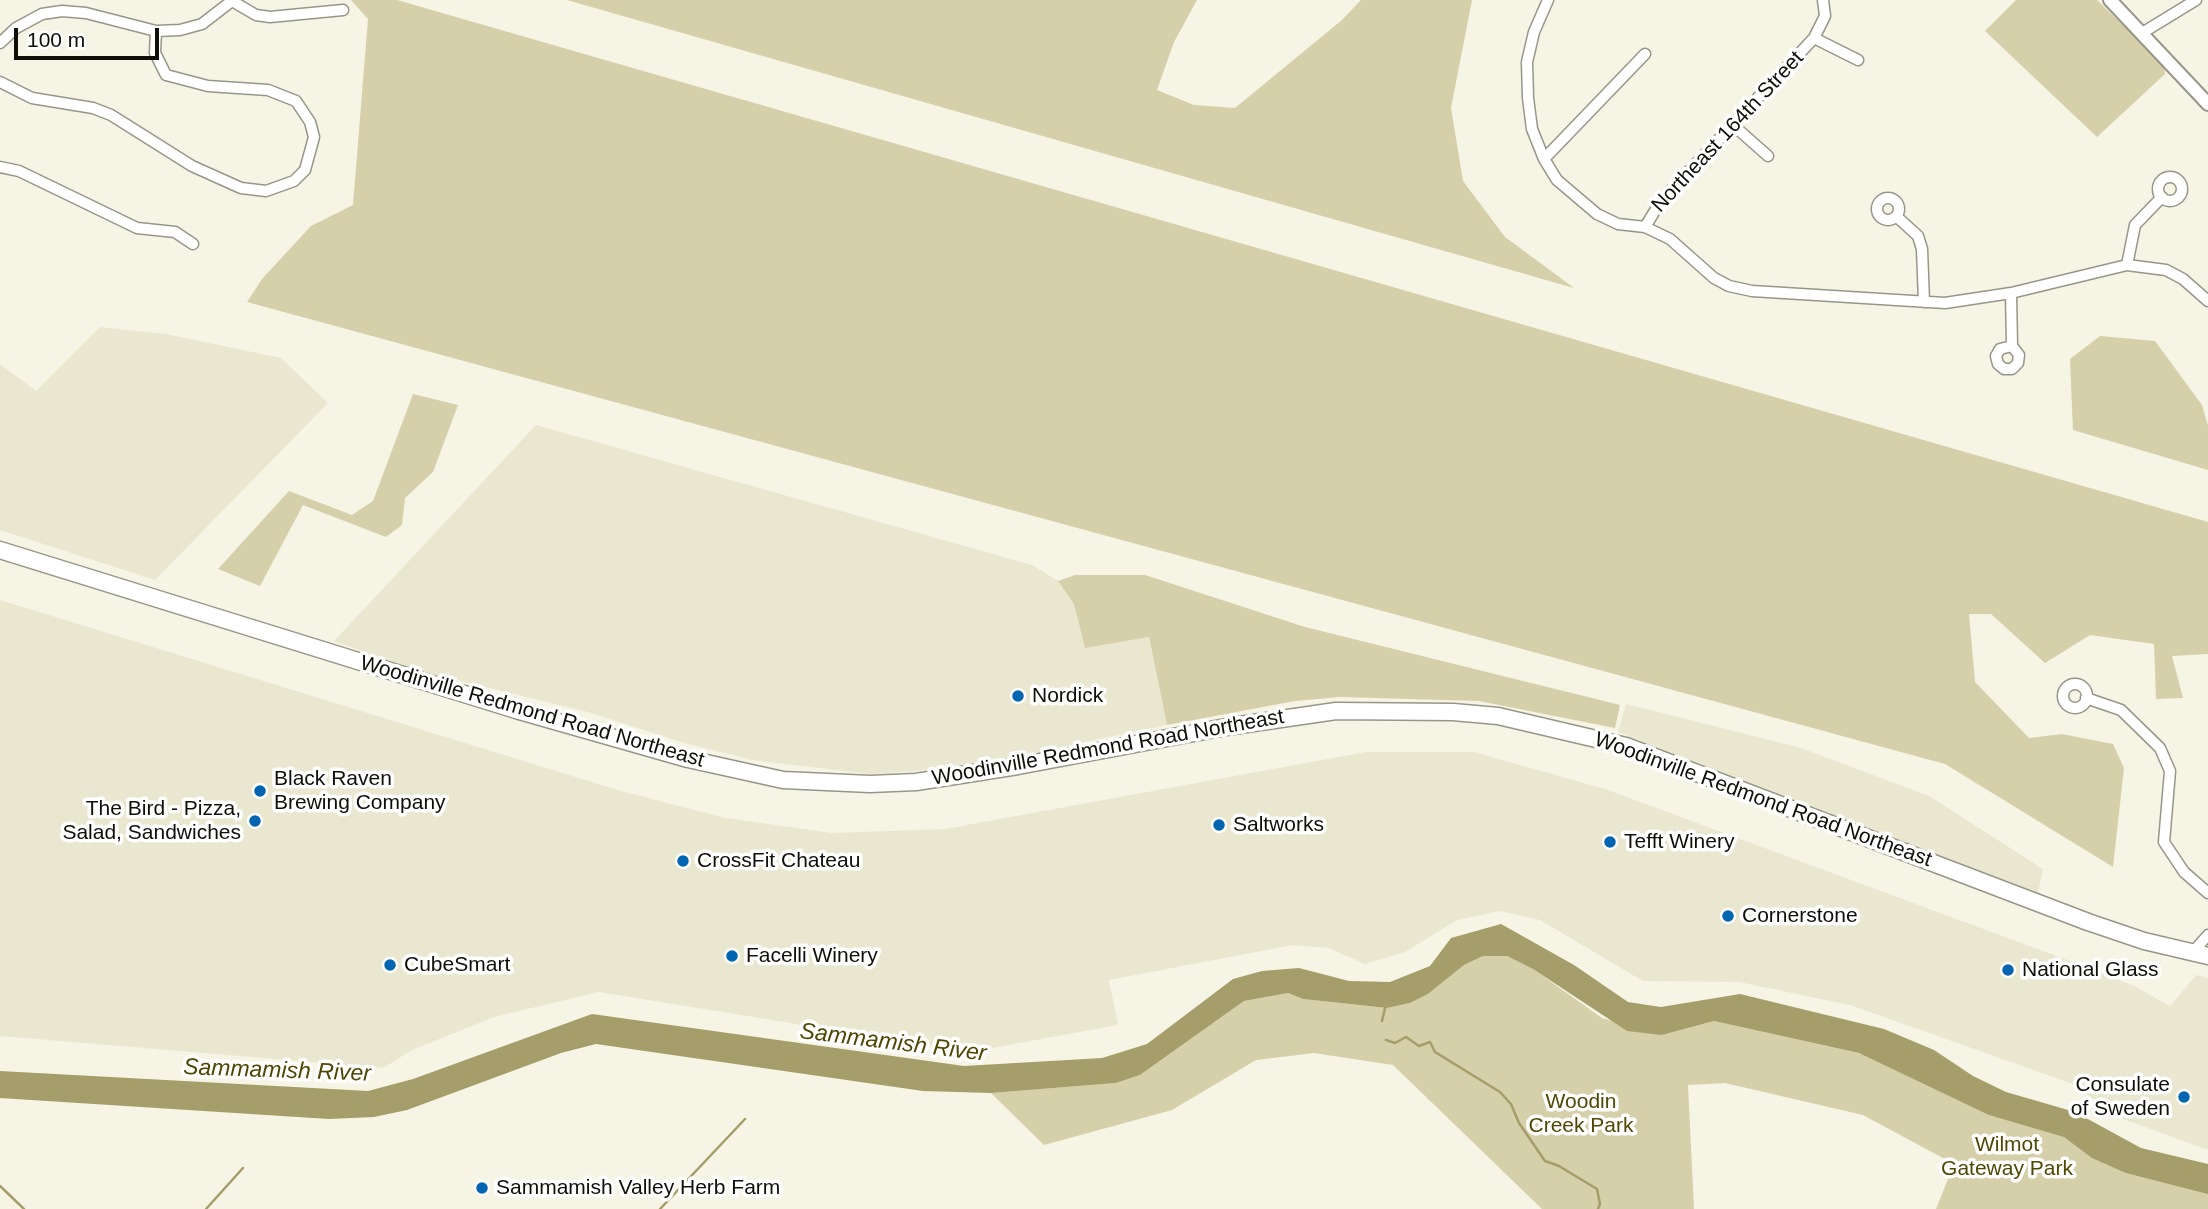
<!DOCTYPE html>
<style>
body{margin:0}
#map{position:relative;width:2208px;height:1209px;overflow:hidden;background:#f6f4e4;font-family:Arial,sans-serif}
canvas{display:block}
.scale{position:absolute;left:14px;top:28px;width:145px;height:32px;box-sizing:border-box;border:4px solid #0f0e09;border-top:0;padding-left:9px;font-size:21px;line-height:24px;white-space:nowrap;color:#0f0e09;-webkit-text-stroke:5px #fff;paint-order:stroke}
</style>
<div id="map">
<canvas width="2208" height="1209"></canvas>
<div class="scale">100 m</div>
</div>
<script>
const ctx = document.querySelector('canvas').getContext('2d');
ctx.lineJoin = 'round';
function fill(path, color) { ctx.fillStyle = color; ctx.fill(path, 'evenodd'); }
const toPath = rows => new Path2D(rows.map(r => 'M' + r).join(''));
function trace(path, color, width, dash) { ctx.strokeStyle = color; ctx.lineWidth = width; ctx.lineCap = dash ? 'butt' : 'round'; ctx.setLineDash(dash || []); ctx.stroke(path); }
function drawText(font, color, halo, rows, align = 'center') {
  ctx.font = font + ' Arial,sans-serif'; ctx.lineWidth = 7; ctx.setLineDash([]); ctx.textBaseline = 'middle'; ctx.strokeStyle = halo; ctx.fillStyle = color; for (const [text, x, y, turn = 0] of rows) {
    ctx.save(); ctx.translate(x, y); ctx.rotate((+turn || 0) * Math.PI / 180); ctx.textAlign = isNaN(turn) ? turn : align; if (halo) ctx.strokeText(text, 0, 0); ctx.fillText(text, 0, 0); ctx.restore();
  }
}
const built = toPath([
 [100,327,166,334,281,358,328,403,155,580,0,530,0,364,36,391],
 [536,425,1032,565,1058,581,1074,604,1085,647,1149,637,1167,725,1018,756,916,771,870,774,752,760,688,744,588,712,415,670,334,641],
 [0,600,621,791,726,818,832,833,945,829,1366,752,1474,752,1605,789,2089,968,2136,987,2170,1006,2196,975,2208,978,2208,1150,2118,1117,2073,1084,1850,1005,1739,982,1643,981,1540,920,1500,911,1457,920,1405,952,1365,964,1328,948,1293,945,1109,980,1118,1025,970,1052,599,992,494,1017,412,1050,383,1068,0,1036],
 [1626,704,1801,748,1929,796,2043,869,2038,893,1618,732]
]);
const green = toPath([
 [351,0,397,0,2208,522,2208,654,2172,656,2183,698,2156,699,2154,644,2090,635,2045,663,1991,614,1969,614,1975,682,2029,738,2062,734,2113,744,2124,768,2113,867,1945,764,247,302,262,279,311,226,353,205,368,19],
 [567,0,1197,0,1174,42,1157,90,1194,105,1235,108,1342,20,1361,0,1472,0,1451,108,1463,181,1505,237,1574,288],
 [2016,0,2097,0,2164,65,2165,74,2097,137,1985,31],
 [2100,336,2155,341,2202,405,2208,426,2208,470,2073,430,2070,359],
 [413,394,458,405,433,472,405,498,402,525,386,537,303,505,260,586,218,569,289,491,352,515,373,501],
 [1075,575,1145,575,1305,627,1620,705,1615,728,1479,701,1340,697,1295,701,1167,725,1149,637,1085,648,1074,604,1058,581],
 [1483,956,1507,956,1533,969,1602,1018,1662,1035,1714,1021,1859,1053,2208,1176,2208,1209,1936,1209,1954,1164,1863,1115,1725,1083,1688,1085,1694,1209,1542,1209,1393,1065,1314,1053,1256,1060,1172,1110,1044,1145,991,1093,1116,1083,1140,1075,1244,1001,1288,993,1303,999,1387,1008,1410,1003,1428,994,1464,965]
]);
const water = toPath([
 [1501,924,1574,965,1628,1002,1661,1007,1740,994,1884,1029,1934,1050,1973,1076,2006,1092,2075,1112,2141,1148,2208,1164,2208,1194,2126,1173,2092,1158,2064,1137,1989,1115,1859,1053,1714,1021,1662,1035,1627,1031,1533,969,1507,956,1483,956,1464,965,1428,994,1410,1003,1387,1008,1303,999,1288,993,1244,1001,1140,1075,1116,1083,991,1093,923,1091,596,1044,561,1053,407,1110,374,1117,329,1119,0,1098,0,1071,368,1091,413,1079,592,1014,964,1066,1102,1058,1147,1044,1233,979,1262,971,1299,968,1349,981,1390,982,1430,966,1451,938]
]);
const stream = toPath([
 [1382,1021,1386,1004],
 [1386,1040,1395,1043,1406,1037,1419,1046,1430,1042,1435,1052,1500,1092,1511,1104,1519,1123,1545,1161,1559,1166,1597,1189,1600,1204,1598,1209],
 [0,1186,24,1209],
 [206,1209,243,1168],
 [660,1209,745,1119]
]);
const minor = toPath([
 [1548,0,1534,32,1527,62,1528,98,1532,129,1544,159,1557,180,1597,214,1618,224,1645,227,1670,239,1714,278,1729,286,1752,291,1945,303,2011,293,2127,265,2166,270,2183,279,2208,301],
 [232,1,256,15,270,17,343,10],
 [2142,33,2196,0],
 [1814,38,1858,60],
 [0,43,16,28,42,14,62,11,86,13,156,31,180,30,202,24,233,0],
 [0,82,32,98,93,108,111,115,192,166,241,188,266,191,294,181,305,170,314,137,310,122,296,101,268,90,208,86,166,75,155,53,156,31],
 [1733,125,1768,156],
 [1544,159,1645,54],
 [0,167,19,171,137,228,175,232,193,244],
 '2158 189a12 12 0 1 1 24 0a12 12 0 1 1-24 0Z',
 '1877 209a11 11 0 1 1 22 0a11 11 0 1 1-22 0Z',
 [1896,216,1918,236,1922,249,1924,302],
 [1645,227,1661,201,1814,38,1825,16,1823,0],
 [2127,265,2135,225,2162,197],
 [2011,293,2012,346,2000,349,1996,356,1998,364,2004,369,2012,369,2018,363,2019,355,2012,346],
 '2063 696a12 12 0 1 1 24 0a12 12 0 1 1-24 0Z',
 [2086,698,2121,710,2160,748,2170,771,2164,842,2184,872,2208,893],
 [2192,953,2208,935]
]);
const tertiary = toPath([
 [2110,0,2208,104]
]);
const primary = toPath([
 [0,550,516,710,688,759,783,780,870,784,916,782,1018,766,1226,727,1336,711,1453,712,1498,716,1626,746,2088,922,2144,941,2208,956]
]);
const markers = [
 [1018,696,7,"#0165b1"],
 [260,791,7,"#0165b1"],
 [255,821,7,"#0165b1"],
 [1219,825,7,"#0165b1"],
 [1610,842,7,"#0165b1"],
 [683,861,7,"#0165b1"],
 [1728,916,7,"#0165b1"],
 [732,956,7,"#0165b1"],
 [390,965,7,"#0165b1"],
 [2008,970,7,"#0165b1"],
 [2184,1097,7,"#0165b1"],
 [482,1188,7,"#0165b1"]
];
const streetNames = [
 ["Northeast 164th Street",1728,132,-47],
 ["Woodinville Redmond Road Northeast",532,712,16],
 ["Woodinville Redmond Road Northeast",1108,748,-10],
 ["Woodinville Redmond Road Northeast",1763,800,20]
];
const poiNames = [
 ["Nordick",1032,696],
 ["Black Raven",274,779],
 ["Brewing Company",274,803],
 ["The Bird - Pizza,",241,809,"right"],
 ["Salad, Sandwiches",241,833,"right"],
 ["Saltworks",1233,825],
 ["Tefft Winery",1624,842],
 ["CrossFit Chateau",697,861],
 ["Cornerstone",1742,916],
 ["Facelli Winery",746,956],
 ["CubeSmart",404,965],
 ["National Glass",2022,970],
 ["Consulate",2170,1085,"right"],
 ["of Sweden",2170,1109,"right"],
 ["Sammamish Valley Herb Farm",496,1188]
];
const parkNames = [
 ["Woodin",1581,1102],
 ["Creek Park",1581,1126],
 ["Wilmot",2007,1145],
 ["Gateway Park",2007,1169]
];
const waterNames = [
 ["Sammamish River",893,1043,7],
 ["Sammamish River",277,1071,2]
];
fill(built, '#eae7d0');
fill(green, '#d5cfaa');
fill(water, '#a59e6a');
trace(stream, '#a59e6a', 2.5);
trace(minor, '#989688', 13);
trace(tertiary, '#989688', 16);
trace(primary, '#989688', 19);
trace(minor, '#fff', 10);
trace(tertiary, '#fff', 12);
trace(primary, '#fff', 16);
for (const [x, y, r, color] of markers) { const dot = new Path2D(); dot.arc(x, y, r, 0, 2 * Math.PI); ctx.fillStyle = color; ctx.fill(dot); trace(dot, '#fff', 2.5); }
drawText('21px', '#0f0e09', '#fff', streetNames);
drawText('21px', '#0f0e09', '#fff', poiNames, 'left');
drawText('21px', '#504702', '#fff', parkNames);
drawText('italic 23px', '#4f4602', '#fff', waterNames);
</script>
